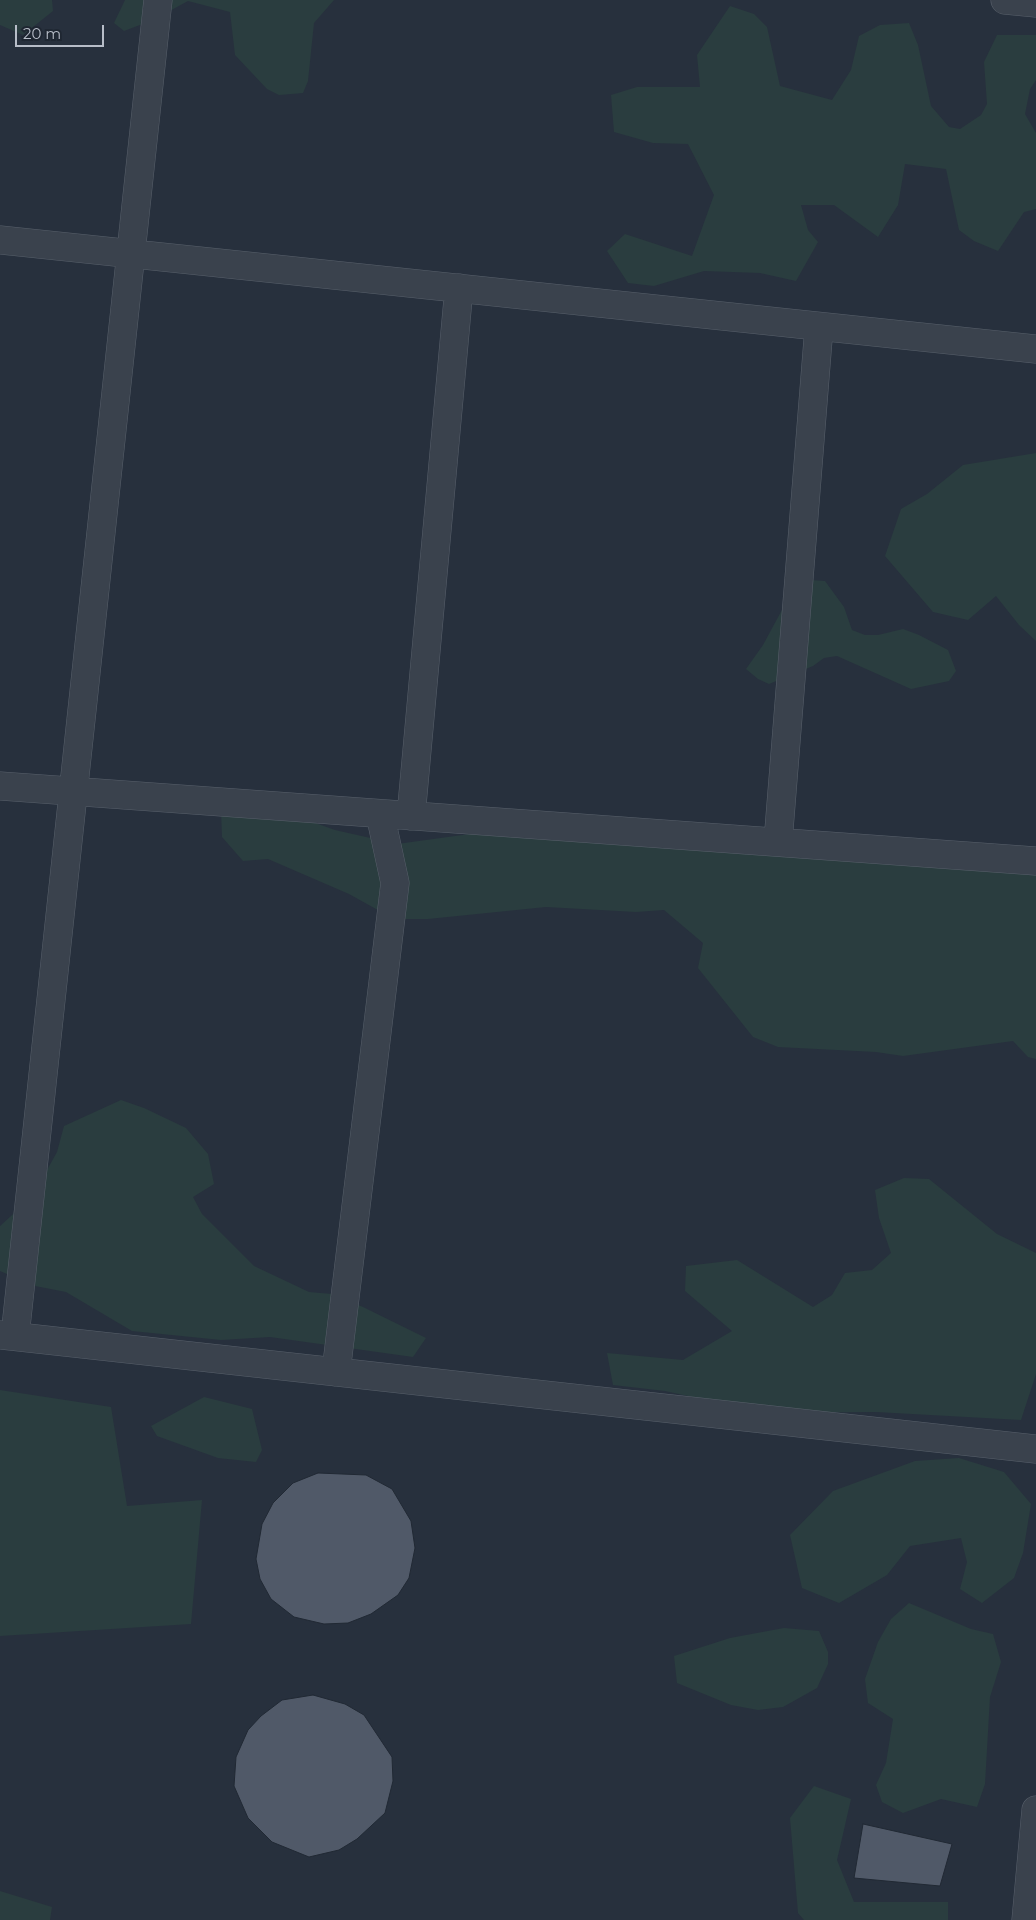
<!DOCTYPE html>
<style>
body{margin:0}
#map{position:relative;width:1036px;height:1920px;overflow:hidden;background:#27303d;font-family:Montserrat,sans-serif}
canvas{display:block}
.scale{position:absolute;left:15px;top:25px;width:89px;height:22px;box-sizing:border-box;border:2px solid #b7bdc8;border-top:0;padding-left:6px;font-size:15px;line-height:18px;white-space:nowrap;color:#b7bdc8;-webkit-text-stroke:4px #1f2732;paint-order:stroke}
</style>
<div id="map">
<canvas width="1036" height="1920"></canvas>
<div class="scale">20 m</div>
</div>
<script>
const ctx = document.querySelector('canvas').getContext('2d');
ctx.lineJoin = 'round';
function fill(path, color) { ctx.fillStyle = color; ctx.fill(path, 'evenodd'); }
const toPath = rows => new Path2D(rows.map(r => 'M' + r).join(''));
function trace(path, color, width, dash) { ctx.strokeStyle = color; ctx.lineWidth = width; ctx.lineCap = dash ? 'butt' : 'round'; ctx.setLineDash(dash || []); ctx.stroke(path); }
const green = toPath([
 [0,0,52,0,53,11,23,35,0,25],
 [125,0,334,0,314,23,308,81,303,93,279,95,267,89,235,55,230,12,188,1,153,20,124,31,114,23],
 [730,6,754,14,767,27,780,86,832,100,851,70,859,36,880,25,909,23,918,45,931,106,949,127,960,129,981,115,987,104,984,62,997,35,1036,35,1036,80,1030,89,1025,114,1036,133,1036,209,1024,212,998,251,974,241,959,230,946,169,905,164,898,205,878,237,834,205,801,205,808,230,818,242,796,281,760,273,704,271,654,286,628,283,607,251,625,234,692,256,714,195,688,144,653,143,614,132,611,95,637,87,700,87,697,55],
 [1036,453,1036,641,1019,625,996,596,968,620,933,612,885,556,901,509,927,494,963,465],
 [811,580,825,581,844,607,852,630,865,635,878,635,903,629,919,635,948,650,956,671,949,681,911,689,837,656,824,658,813,666,769,684,758,679,746,669,763,645,783,608],
 [221,811,287,813,335,830,397,844,528,826,1036,860,1036,1059,1028,1057,1013,1041,903,1056,876,1052,778,1047,753,1037,698,968,703,943,664,910,636,912,546,907,428,919,404,919,376,909,349,894,268,859,243,861,222,837],
 [121,1100,144,1108,186,1128,208,1154,214,1184,193,1197,202,1214,254,1266,309,1292,332,1294,363,1307,426,1338,413,1357,270,1337,221,1340,132,1331,66,1292,35,1286,0,1271,0,1226,32,1197,57,1152,64,1126],
 [904,1178,929,1179,997,1234,1036,1253,1036,1374,1021,1420,876,1412,753,1413,729,1405,665,1391,613,1385,607,1353,683,1360,732,1331,685,1291,686,1266,737,1260,813,1307,832,1295,845,1273,872,1270,891,1253,879,1218,875,1190],
 [0,1390,111,1407,127,1506,202,1500,191,1624,0,1636],
 [204,1397,252,1409,262,1450,256,1462,218,1458,157,1436,151,1426],
 [959,1458,1004,1472,1031,1504,1023,1553,1014,1578,982,1603,960,1589,967,1562,961,1538,910,1546,887,1575,839,1603,802,1588,790,1535,833,1491,915,1461],
 [909,1603,971,1629,993,1634,1001,1662,990,1697,985,1784,977,1807,941,1799,903,1813,882,1802,876,1785,886,1763,893,1719,868,1703,865,1679,878,1642,891,1619],
 [784,1628,819,1631,828,1652,828,1664,817,1688,783,1707,758,1710,731,1705,677,1683,674,1656,730,1638],
 [814,1786,851,1799,837,1860,854,1902,948,1902,948,1920,804,1920,798,1913,790,1818],
 [0,1891,52,1907,50,1920,0,1920]
]);
const building = toPath([
 [318,1473,366,1475,392,1489,411,1521,415,1548,409,1578,398,1595,371,1614,348,1623,324,1624,294,1617,271,1599,260,1579,256,1559,262,1524,273,1503,293,1483,318,1473],
 [313,1695,345,1704,364,1715,392,1757,393,1781,385,1813,357,1839,339,1850,309,1857,272,1842,248,1818,234,1786,236,1757,248,1730,261,1716,282,1700,313,1695],
 [863,1824,952,1844,940,1886,854,1878,863,1824]
]);
const minor = toPath([
 [1005,0,1036,3],
 [0,240,1036,349],
 [0,786,1036,861],
 [411,816,459,288],
 [778,842,819,327],
 [0,1335,1036,1449],
 [15,1336,158,0],
 [336,1372,395,883,380,814]
]);
const tertiary = toPath([
 [1026,1920,1036,1810]
]);
fill(green, '#2a3d3f');
fill(building, '#505968');
trace(building, '#212934', 1);
trace(minor, '#58606b', 29);
trace(tertiary, '#58606b', 29);
trace(minor, '#3a424d', 28);
trace(tertiary, '#3a424d', 28);
</script>
